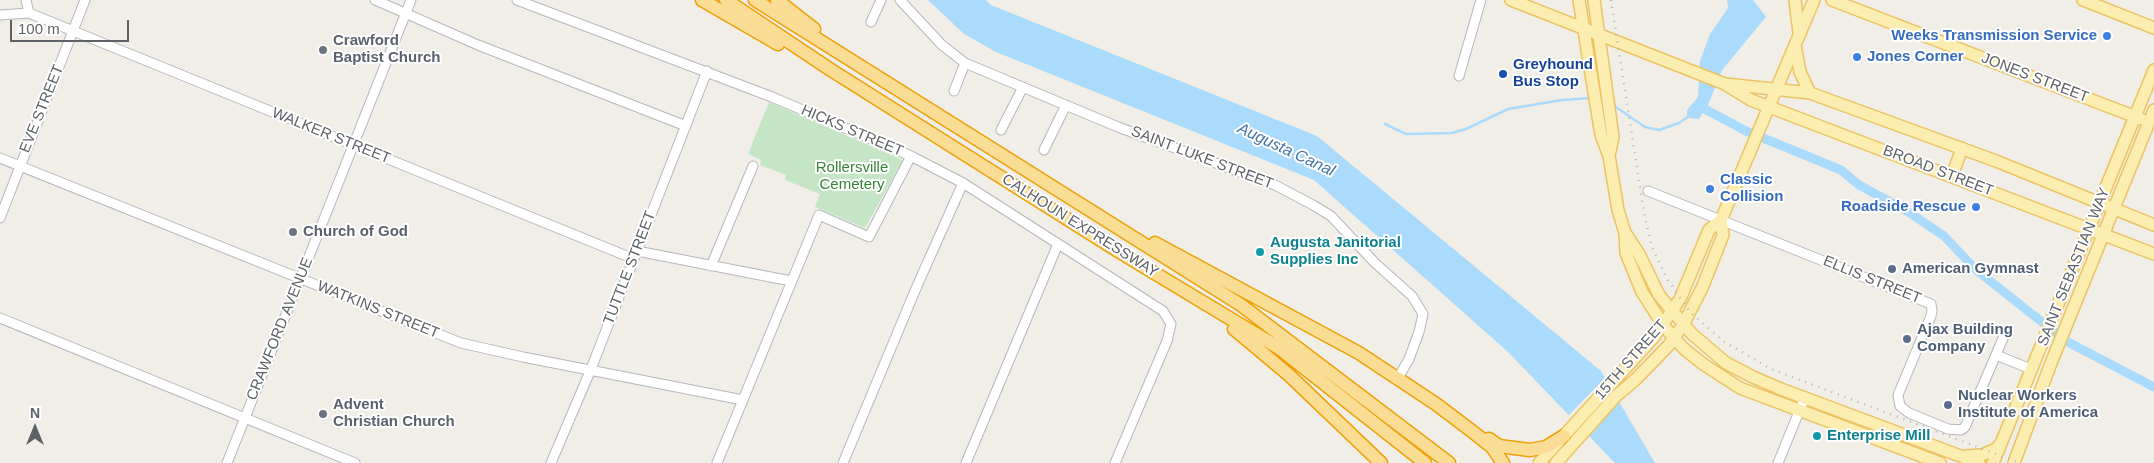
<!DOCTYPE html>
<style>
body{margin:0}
#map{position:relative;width:2154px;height:463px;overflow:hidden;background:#f0eee7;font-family:Arial,sans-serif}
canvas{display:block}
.north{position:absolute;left:10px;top:403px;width:50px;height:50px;-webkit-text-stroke:4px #fff;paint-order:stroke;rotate:0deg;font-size:14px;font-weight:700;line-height:20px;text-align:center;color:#5e6267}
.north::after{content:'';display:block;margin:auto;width:18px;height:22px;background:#5e6267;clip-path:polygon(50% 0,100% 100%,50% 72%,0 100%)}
.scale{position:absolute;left:10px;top:20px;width:119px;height:22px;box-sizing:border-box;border:2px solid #5e6267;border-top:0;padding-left:6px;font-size:15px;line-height:18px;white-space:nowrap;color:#5e6267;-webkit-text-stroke:4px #fff;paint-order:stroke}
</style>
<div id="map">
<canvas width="2154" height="463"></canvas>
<div class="north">N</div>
<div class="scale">100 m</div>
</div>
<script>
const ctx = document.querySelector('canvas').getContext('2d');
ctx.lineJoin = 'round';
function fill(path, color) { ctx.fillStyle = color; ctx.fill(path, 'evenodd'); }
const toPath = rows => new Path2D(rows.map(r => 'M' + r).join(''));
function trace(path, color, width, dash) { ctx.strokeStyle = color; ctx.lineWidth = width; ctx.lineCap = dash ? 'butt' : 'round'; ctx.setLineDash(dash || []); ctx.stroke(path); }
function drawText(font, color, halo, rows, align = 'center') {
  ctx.font = font + ' Arial,sans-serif'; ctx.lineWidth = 4; ctx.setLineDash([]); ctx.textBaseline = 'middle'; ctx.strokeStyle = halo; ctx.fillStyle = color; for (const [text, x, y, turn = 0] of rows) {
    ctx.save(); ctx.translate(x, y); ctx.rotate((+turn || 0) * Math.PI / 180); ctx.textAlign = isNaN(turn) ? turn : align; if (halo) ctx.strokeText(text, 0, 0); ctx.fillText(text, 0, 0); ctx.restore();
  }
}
const green = toPath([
 [769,102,903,160,865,228,815,207,820,194,785,180,786,175,760,165,761,160,748,154]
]);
const water = toPath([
 [928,0,986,0,991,5,1317,136,1601,371,1655,463,1615,463,1507,351,1314,180,996,52,964,34],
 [1727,0,1753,0,1766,17,1722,70,1710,100,1699,119,1687,118,1687,110,1698,97,1700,61,1710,34,1728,8]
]);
const pier = toPath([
 [1603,380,1619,395,1586,435,1567,417]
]);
const stream = toPath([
 [1613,105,1645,127,1659,130,1679,123,1689,116],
 [1385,124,1406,134,1452,133,1466,129,1508,109,1562,100,1591,98]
]);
const canal = toPath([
 [1704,103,1701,107,1746,131,1841,170,1859,185,1907,211,1944,236,1975,269,2066,341,2154,387]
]);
const minor = toPath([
 [26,0,29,13],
 [375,0,478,45,686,126],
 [517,0,772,97,911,156,963,183,1163,311,1171,324,1167,341,1115,463],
 [900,0,942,45,965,63,1118,127,1275,185,1313,205,1331,216,1375,263,1412,296,1423,314,1419,332,1409,359,1398,378],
 [0,15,29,13,634,259],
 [871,22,881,0],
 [1459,76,1481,0],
 [954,91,965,63],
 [1001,130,1023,87],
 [1044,150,1066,105],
 [0,158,461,343,523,357,743,400],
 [1648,191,1931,304,1932,311,1931,316,1898,395,1900,406,1909,413,1948,429,1961,430,1965,427,2004,336],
 [0,218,85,0],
 [637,251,791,281],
 [711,266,753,166],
 [0,318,355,463],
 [1996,355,2031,369],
 [227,463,411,0],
 [551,463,591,369,707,71],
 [717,463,819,215,869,237,911,156],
 [843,463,917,286,963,183],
 [966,463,1058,244],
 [1778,463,1805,397]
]);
const major = toPath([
 [1511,0,1725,84,1751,100,2154,254],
 [1579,0,1601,135,1609,156,1618,210,1625,233,1626,253,1642,292,1663,325,1683,348,1703,364,1740,388,1940,463],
 [1594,0,1613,137,1609,156],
 [1795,0,1799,33],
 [1832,0,2141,119],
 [2083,0,2154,28],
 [1795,45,1800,72,1810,93],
 [1726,84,1810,93,1996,161,2154,225],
 [1952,176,1962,148],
 [1626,234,1639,254,1659,295,1692,334,1726,363,1753,377,1781,389,1979,463],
 [1966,456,1982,455,1996,449,2001,443],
 [1539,463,1654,337,1680,299,1709,230,1721,220,1814,0],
 [1556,463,1616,396,1635,380,1668,346,1683,325,1702,288,1723,235,1721,220],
 [1993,463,2154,70],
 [2014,463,2051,363,2154,110]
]);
const highway = toPath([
 [702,0,778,44],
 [726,0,831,70,1118,251,1279,348,1425,463],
 [755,0,1241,305,1449,463],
 [777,0,814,29],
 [1155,243,1359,353,1436,404,1473,432,1492,447,1503,463],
 [1234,329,1289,375,1381,463],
 [1489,439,1499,446,1530,450,1546,447,1564,436]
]);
const rail = toPath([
 [1611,0,1644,213,1652,247,1667,279,1691,313,1723,341,1771,369,2020,463]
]);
const markers = [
 [2107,36,5,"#3f7fe0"],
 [323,50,5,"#6b7280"],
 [1857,57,5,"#3f7fe0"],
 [1503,74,5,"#1a4fb4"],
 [1710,189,5,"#3f7fe0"],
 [1976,207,5,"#3f7fe0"],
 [293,232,5,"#6b7280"],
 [1260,252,5,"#0f9aa8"],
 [1892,269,5,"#5c6f8a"],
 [1907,339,5,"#5c6f8a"],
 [1948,405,5,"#5c6f8a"],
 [323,414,5,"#6b7280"],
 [1817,436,5,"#0f9aa8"]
];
const shopNames = [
 ["Weeks Transmission Service",2097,36],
 ["Jones Corner",1867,57,"left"],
 ["Classic",1720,180,"left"],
 ["Collision",1720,197,"left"],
 ["Roadside Rescue",1966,207]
];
const worshipNames = [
 ["Crawford",333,41],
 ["Baptist Church",333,58],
 ["Church of God",303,232],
 ["Advent",333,405],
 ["Christian Church",333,422]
];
const transitNames = [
 ["Greyhound",1513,65],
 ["Bus Stop",1513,82]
];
const streetNames = [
 ["JONES STREET",2035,78,21],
 ["EVE STREET",42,109,-68],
 ["HICKS STREET",852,131,23],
 ["WALKER STREET",331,136,22],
 ["SAINT LUKE STREET",1202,158,21],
 ["BROAD STREET",1938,171,21],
 ["CALHOUN EXPRESSWAY",1080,226,32],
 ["SAINT SEBASTIAN WAY",2074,267,-68],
 ["TUTTLE STREET",630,268,-69],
 ["ELLIS STREET",1872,280,22],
 ["WATKINS STREET",378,310,22],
 ["CRAWFORD AVENUE",280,329,-68],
 ["15TH STREET",1631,360,-49]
];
const parkNames = [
 ["Rollersville",852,168],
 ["Cemetery",852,185]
];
const cultureNames = [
 ["Augusta Janitorial",1270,243],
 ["Supplies Inc",1270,260],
 ["Enterprise Mill",1827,436]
];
const serviceNames = [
 ["American Gymnast",1902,269],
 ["Ajax Building",1917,330],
 ["Company",1917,347],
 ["Nuclear Workers",1958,396],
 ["Institute of America",1958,413]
];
const waterNames = [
 ["Augusta Canal",1286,150,25]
];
fill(green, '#c5e6c5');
fill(water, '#abdbfc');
fill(pier, '#f0eee7');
trace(stream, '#abdbfc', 2.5);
trace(canal, '#abdbfc', 9);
trace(minor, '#b4b7bb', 11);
trace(major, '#edc363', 14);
trace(highway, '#eea109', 15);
trace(minor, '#fff', 9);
trace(major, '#fceeb0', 11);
trace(highway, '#f9dd95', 12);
trace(rail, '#b5b6b7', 2.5, [1, 6]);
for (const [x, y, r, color] of markers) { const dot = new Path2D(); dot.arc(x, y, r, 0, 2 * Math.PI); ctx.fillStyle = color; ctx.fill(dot); trace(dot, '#fff', 2); }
drawText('bold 15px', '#366cbe', '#fff', shopNames, 'right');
drawText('bold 15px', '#5b616d', '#fff', worshipNames, 'left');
drawText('bold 15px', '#164399', '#fff', transitNames, 'left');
drawText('15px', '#5e6267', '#fff', streetNames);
drawText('15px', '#38833a', '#fff', parkNames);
drawText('bold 15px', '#0d838f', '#fff', cultureNames, 'left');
drawText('bold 15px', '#4e5e75', '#fff', serviceNames, 'left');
drawText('italic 16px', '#4476a6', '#fff', waterNames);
</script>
